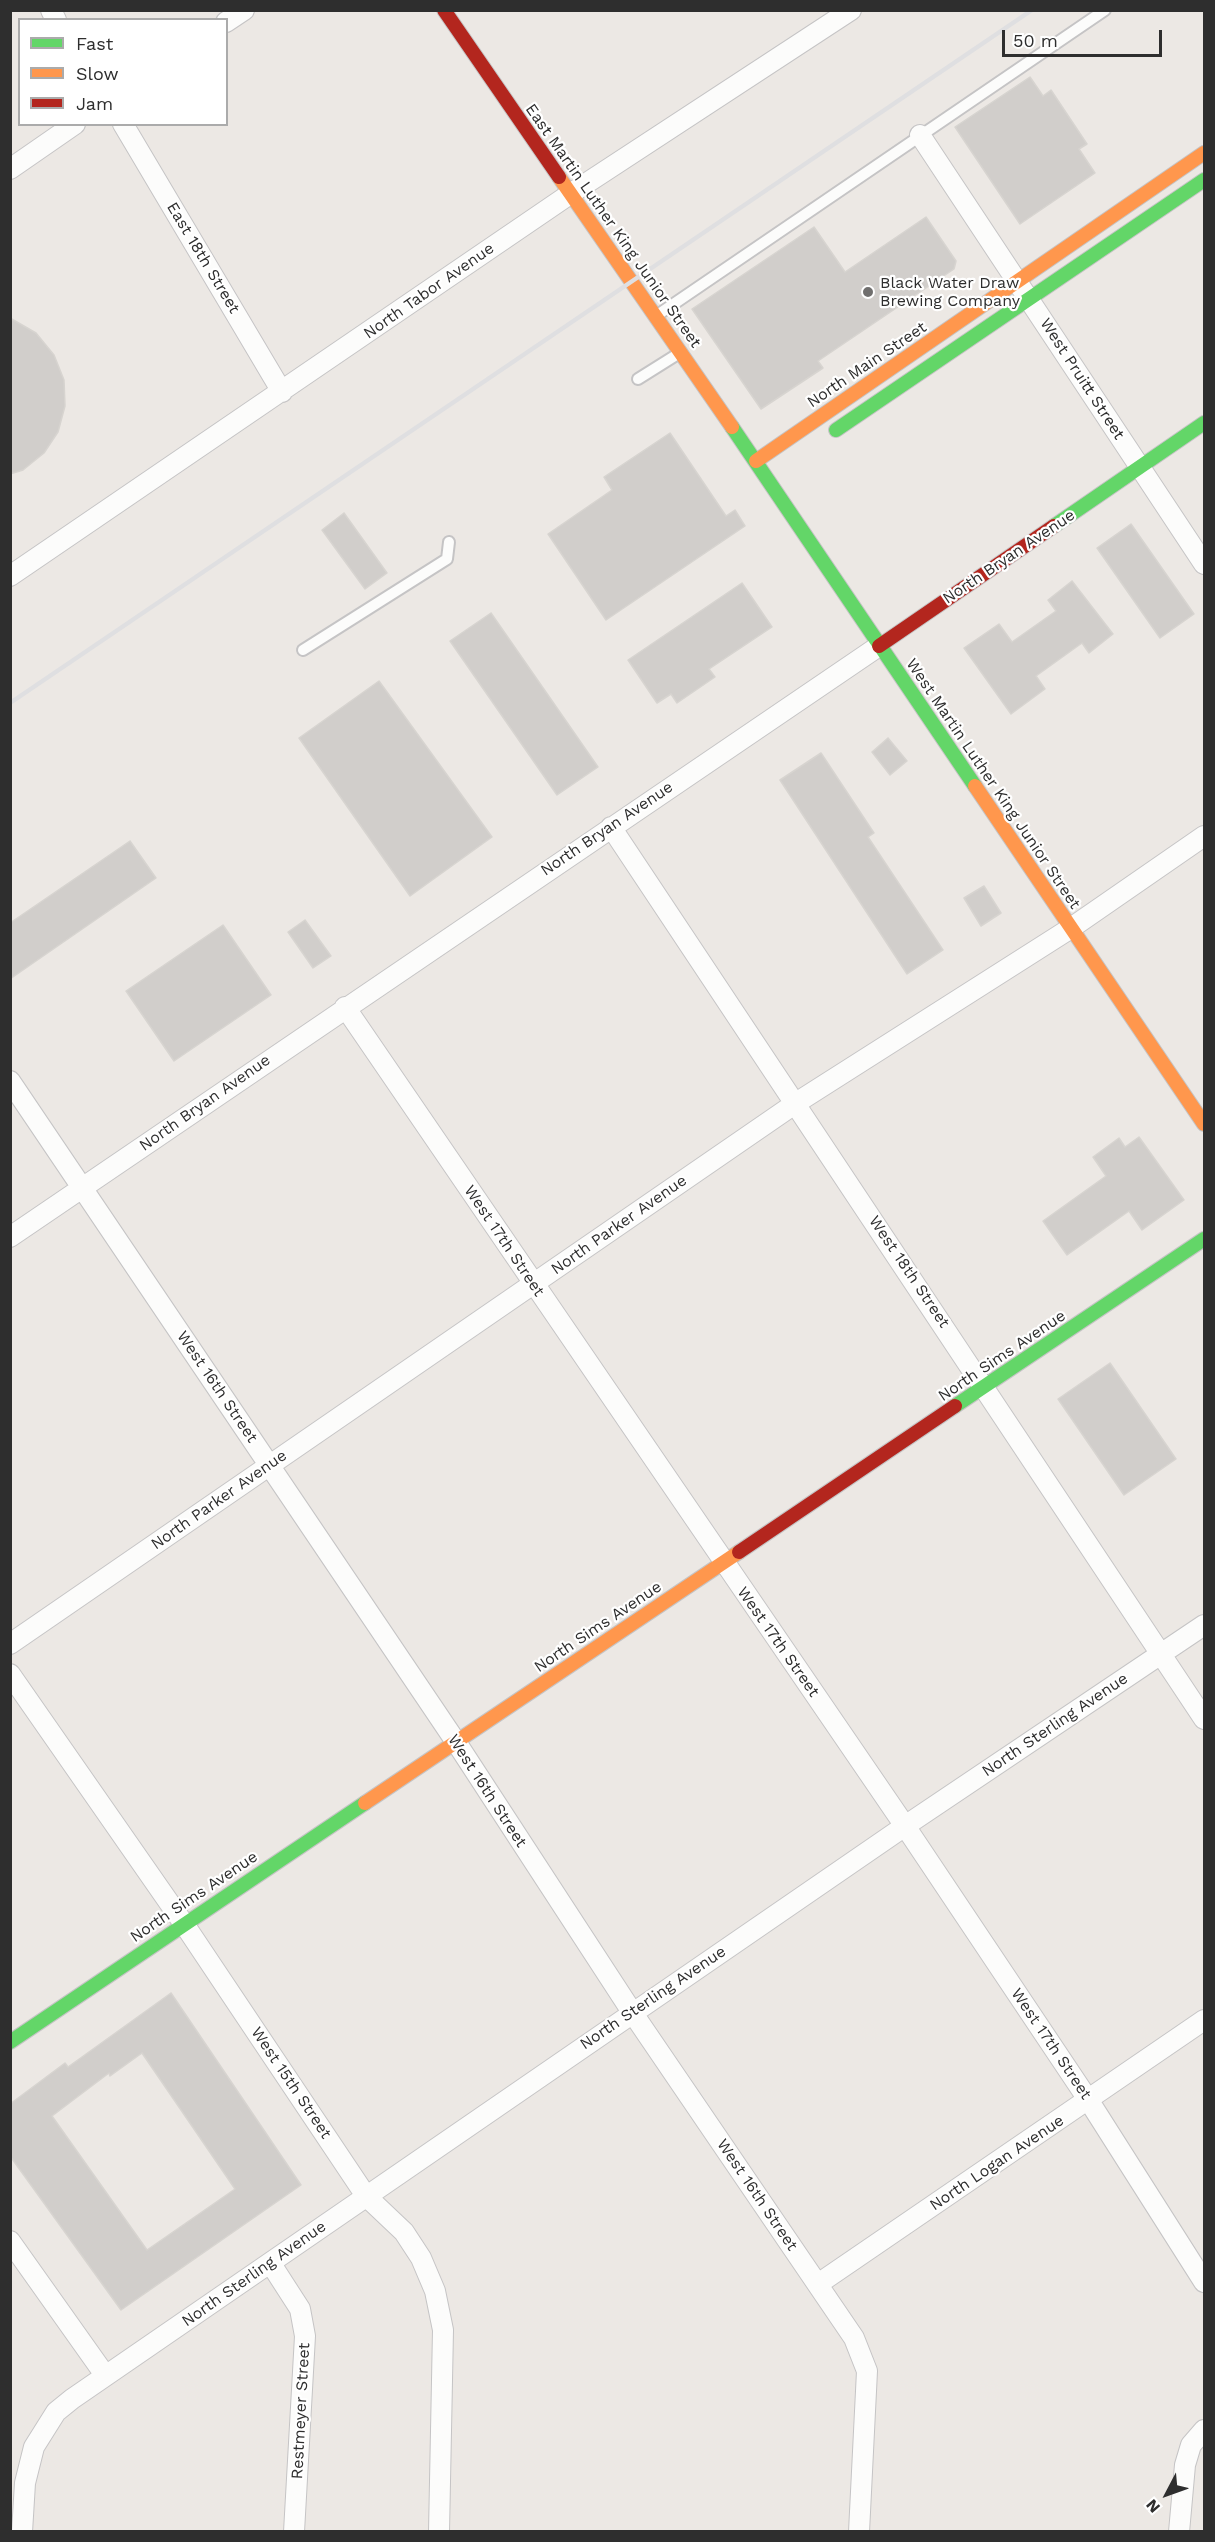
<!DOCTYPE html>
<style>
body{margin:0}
#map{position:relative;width:1215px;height:2542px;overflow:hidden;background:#ece8e4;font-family:"Work Sans",sans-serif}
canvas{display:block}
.frame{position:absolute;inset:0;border:12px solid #2e2e2e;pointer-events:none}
.legend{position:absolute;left:18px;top:18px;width:210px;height:108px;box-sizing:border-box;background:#fff;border:2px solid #ababab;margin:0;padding:8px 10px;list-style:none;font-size:18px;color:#2e2e2e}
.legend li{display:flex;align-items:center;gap:12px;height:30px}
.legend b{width:30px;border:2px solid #ababab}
.north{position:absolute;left:1137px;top:2464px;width:60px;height:60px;-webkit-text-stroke:4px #fff;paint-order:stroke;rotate:229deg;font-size:16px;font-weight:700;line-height:24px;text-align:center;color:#2e2e2e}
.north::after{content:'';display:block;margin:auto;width:21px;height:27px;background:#2e2e2e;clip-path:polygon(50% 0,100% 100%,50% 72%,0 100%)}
.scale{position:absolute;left:1002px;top:30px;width:160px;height:27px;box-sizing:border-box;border:3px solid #2e2e2e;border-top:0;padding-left:8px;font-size:18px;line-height:21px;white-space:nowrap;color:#2e2e2e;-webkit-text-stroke:4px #fff;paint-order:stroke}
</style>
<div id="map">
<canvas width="1215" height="2542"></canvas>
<div class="frame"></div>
<ul class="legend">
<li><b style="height:8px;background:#63d668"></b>Fast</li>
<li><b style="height:8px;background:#ff974d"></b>Slow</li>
<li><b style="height:8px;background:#b3261e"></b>Jam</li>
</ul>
<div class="north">N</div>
<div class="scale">50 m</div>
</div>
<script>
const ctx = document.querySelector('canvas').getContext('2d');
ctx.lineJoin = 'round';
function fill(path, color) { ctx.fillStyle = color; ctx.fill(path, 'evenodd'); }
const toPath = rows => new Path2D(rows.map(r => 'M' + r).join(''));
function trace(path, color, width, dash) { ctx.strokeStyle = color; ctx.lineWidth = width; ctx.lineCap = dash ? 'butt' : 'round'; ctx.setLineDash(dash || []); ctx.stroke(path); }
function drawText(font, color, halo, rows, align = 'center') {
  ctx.font = font + ' "Work Sans",sans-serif'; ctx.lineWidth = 4.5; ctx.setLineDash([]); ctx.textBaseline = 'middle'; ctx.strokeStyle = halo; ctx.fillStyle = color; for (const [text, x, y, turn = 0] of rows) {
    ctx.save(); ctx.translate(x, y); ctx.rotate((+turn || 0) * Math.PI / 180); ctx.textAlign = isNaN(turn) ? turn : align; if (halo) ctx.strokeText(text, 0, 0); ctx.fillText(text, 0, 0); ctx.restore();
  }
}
const building = toPath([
 [1030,77,1043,96,1051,90,1087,144,1079,149,1095,173,1020,224,955,127,1030,77],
 [926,217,956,261,954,269,818,361,823,368,761,409,692,309,814,227,845,272,926,217],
 [10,318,36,333,54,355,64,380,65,406,58,432,44,453,23,470,10,474,10,318],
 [670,433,726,516,735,510,745,526,606,620,548,534,612,490,604,477,670,433],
 [344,513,387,573,365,589,322,530,344,513],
 [1131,524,1194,614,1160,638,1097,548,1131,524],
 [1072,581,1113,634,1089,653,1082,643,1036,676,1045,689,1011,714,964,648,999,624,1012,642,1056,611,1048,600,1072,581],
 [742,583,772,627,709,669,715,677,677,703,671,694,657,703,628,660,742,583],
 [491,613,598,767,557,795,450,641,491,613],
 [379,681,492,837,410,896,299,738,379,681],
 [888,738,907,761,890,775,872,752,888,738],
 [821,753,874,833,868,837,943,950,907,974,780,780,821,753],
 [130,841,156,878,10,979,10,923,130,841],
 [984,886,1001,913,981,926,964,898,984,886],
 [305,920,331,956,313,968,288,932,305,920],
 [223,925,271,995,174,1061,126,991,223,925],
 [1139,1137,1184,1200,1142,1230,1129,1211,1067,1255,1043,1221,1106,1176,1093,1157,1119,1138,1125,1147,1139,1137],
 [1110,1363,1176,1459,1124,1495,1058,1399,1110,1363],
 [171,1993,301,2185,121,2310,10,2156,10,2104,65,2063,68,2067,171,1993],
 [142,2053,235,2189,147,2250,52,2116,109,2073,110,2076,142,2053]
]);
const lane = toPath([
 [656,316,1105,10],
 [638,379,681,352],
 [303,650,447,559,449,542]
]);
const street = toPath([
 [51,10,56,20],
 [226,22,244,10],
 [123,124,282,392],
 [920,135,1204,564],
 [10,169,75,124],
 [10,576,570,194,851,10],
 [611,827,1204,1719],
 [345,1007,905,1826,1089,2101,1204,2282],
 [10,1081,456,1742,632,2012,854,2338,867,2371,859,2532],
 [10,1237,879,646],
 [10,1644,796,1103,1071,928,1204,836],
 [10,1674,184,1924,366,2196,404,2232,421,2258,435,2291,443,2330,439,2532],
 [10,2241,105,2375],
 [271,2264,300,2309,305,2336,294,2532],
 [818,2284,1204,2020],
 [22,2532,25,2483,34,2447,56,2412,72,2399,905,1826,1204,1625],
 [1179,2532,1185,2465,1191,2445,1204,2430]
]);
const fast = toPath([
 [732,427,975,786],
 [836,430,1204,180],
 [1054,526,1204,423],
 [955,1406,1204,1239],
 [10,2042,365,1803]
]);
const slow = toPath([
 [559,177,732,427],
 [756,461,1204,153],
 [975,786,1204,1124],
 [365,1803,739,1552]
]);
const jam = toPath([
 [444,10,559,177],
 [879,646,1054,526],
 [739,1552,955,1406]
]);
const rail = toPath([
 [10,703,1032,10]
]);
const markers = [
 [868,292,6,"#706f6e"]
];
const streetNames = [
 ["East Martin Luther King Junior Street",613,226,55],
 ["East 18th Street",203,258,59],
 ["North Tabor Avenue",429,291,-35],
 ["North Main Street",867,365,-34],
 ["West Pruitt Street",1082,379,57],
 ["North Bryan Avenue",1009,557,-34],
 ["West Martin Luther King Junior Street",993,784,56],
 ["North Bryan Avenue",607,829,-34],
 ["North Bryan Avenue",205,1103,-35],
 ["North Parker Avenue",619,1225,-35],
 ["West 17th Street",504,1241,56],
 ["West 18th Street",909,1272,56],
 ["North Sims Avenue",1002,1356,-34],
 ["West 16th Street",217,1387,56],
 ["North Parker Avenue",219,1500,-35],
 ["North Sims Avenue",598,1627,-34],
 ["West 17th Street",778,1642,55],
 ["North Sterling Avenue",1055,1725,-34],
 ["West 16th Street",487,1791,57],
 ["North Sims Avenue",194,1897,-34],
 ["North Sterling Avenue",653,1998,-34],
 ["West 17th Street",1051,2044,56],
 ["West 15th Street",291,2083,56],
 ["North Logan Avenue",997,2163,-34],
 ["West 16th Street",757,2195,56],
 ["North Sterling Avenue",254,2274,-35],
 ["Restmeyer Street",301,2411,-87]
];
const poiNames = [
 ["Black Water Draw",880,283],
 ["Brewing Company",880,301]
];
fill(building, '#d1cecb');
trace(building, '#d7d4d0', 1.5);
trace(lane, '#c5c4c5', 14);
trace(street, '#c5c4c5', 22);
trace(fast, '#c5c4c5', 16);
trace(slow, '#c5c4c5', 16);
trace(jam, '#c5c4c5', 16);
trace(lane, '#fcfcfb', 10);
trace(street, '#fcfcfb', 20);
trace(fast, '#63d668', 14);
trace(slow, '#ff974d', 14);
trace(jam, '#b3261e', 14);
trace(rail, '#dfdfe1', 4.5);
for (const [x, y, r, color] of markers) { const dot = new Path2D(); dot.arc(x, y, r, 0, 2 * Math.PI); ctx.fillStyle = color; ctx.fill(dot); trace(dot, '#fff', 2); }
drawText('16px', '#2e2e2e', '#fff', streetNames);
drawText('16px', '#2e2e2e', '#fff', poiNames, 'left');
</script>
